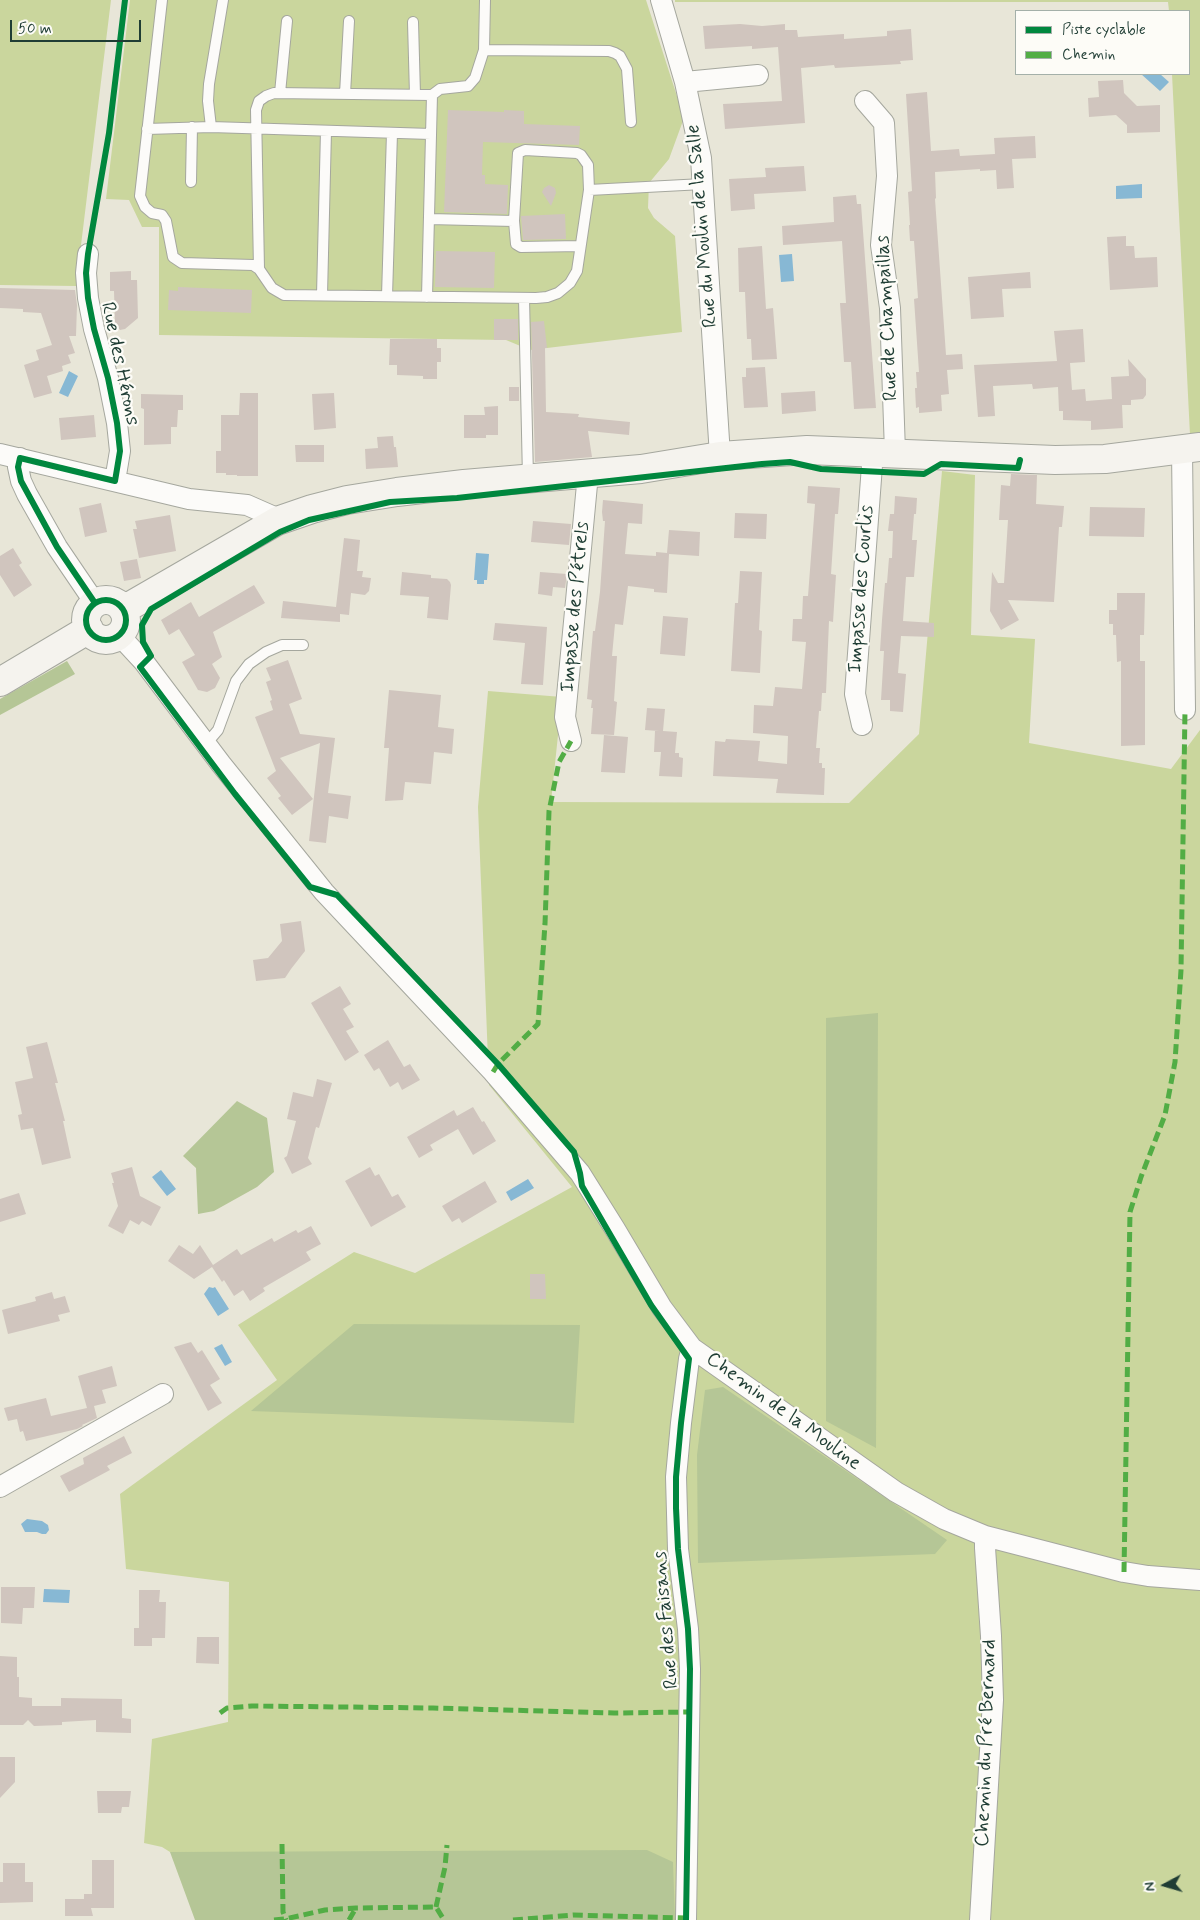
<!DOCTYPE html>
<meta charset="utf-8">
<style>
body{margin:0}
#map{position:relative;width:1200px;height:1920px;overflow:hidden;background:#e8e6d8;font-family:Mynerve,sans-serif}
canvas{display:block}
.legend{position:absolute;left:1015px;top:10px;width:175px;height:65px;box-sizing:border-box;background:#fdfcf7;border:1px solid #a4b0a9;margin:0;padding:6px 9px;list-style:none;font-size:15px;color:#1f3d34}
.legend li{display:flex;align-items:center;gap:10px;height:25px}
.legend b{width:25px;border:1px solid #a4b0a9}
.north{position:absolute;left:1140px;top:1860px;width:50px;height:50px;-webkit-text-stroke:4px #fdfcf7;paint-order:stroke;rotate:264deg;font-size:14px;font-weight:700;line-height:20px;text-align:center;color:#1f3d34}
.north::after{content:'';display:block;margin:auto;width:18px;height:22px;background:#1f3d34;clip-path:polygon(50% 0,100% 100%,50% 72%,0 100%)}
.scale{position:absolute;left:10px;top:20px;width:131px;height:22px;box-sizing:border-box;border:2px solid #1f3d34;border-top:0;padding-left:6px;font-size:15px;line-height:18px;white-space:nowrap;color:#1f3d34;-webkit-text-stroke:4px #fdfcf7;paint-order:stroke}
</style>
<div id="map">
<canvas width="1200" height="1920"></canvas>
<ul class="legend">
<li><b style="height:6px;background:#00873e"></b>Piste cyclable</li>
<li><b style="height:6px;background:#52ad45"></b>Chemin</li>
</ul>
<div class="north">N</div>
<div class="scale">50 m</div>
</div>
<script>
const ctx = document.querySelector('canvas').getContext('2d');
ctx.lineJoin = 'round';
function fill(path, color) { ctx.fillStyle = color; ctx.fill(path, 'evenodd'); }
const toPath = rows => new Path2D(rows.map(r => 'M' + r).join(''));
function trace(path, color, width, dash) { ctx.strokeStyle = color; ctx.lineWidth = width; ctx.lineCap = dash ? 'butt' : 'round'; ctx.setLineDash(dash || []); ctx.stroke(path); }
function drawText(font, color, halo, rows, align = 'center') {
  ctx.font = font + ' Mynerve,sans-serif'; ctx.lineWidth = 4.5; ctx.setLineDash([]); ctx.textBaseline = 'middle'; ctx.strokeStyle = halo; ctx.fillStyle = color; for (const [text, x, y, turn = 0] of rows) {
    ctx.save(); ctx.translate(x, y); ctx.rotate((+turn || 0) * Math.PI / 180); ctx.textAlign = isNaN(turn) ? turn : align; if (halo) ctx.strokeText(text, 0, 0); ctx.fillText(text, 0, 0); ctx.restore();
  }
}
const green = toPath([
 [0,0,111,0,76,286,0,285],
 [130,0,646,0,684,118,669,159,649,183,648,208,654,218,675,236,682,332,530,350,506,340,159,335,159,227,142,227,129,200,106,199],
 [675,0,1200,0,1200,433,1190,435,1172,74,1189,74,1189,11,1169,11,1168,2,675,2],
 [942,471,975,475,971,635,1035,639,1029,743,1171,769,1200,730,1200,1920,671,1920,170,1852,162,1847,144,1843,152,1739,228,1722,229,1582,126,1569,120,1494,277,1380,238,1325,354,1252,415,1273,572,1187,489,1085,478,807,488,691,562,697,551,802,849,803,919,734]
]);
const forest = toPath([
 [67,661,75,674,0,715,0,699],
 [878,1013,876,1448,826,1421,826,1018],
 [237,1101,267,1118,274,1172,257,1187,214,1211,198,1214,196,1168,183,1156],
 [354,1324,580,1325,574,1423,251,1411],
 [723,1387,947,1540,935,1554,698,1563,697,1455,705,1390],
 [647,1850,673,1862,675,1920,195,1920,170,1852]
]);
const water = toPath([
 [1141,74,1160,74,1169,82,1160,91],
 [1142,184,1142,198,1116,199,1116,186],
 [792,254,794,281,781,282,779,255],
 [69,371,78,376,68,397,59,393],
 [476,553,489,554,487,580,484,580,484,584,477,584,477,580,474,580],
 [161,1170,176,1189,167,1196,152,1177],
 [528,1179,534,1188,511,1201,506,1192],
 [209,1287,213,1288,215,1287,229,1309,218,1316,204,1294],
 [222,1344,232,1362,225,1366,214,1348],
 [27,1519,42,1521,48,1525,49,1530,46,1534,42,1534,37,1532,25,1532,21,1524],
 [44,1589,70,1590,69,1603,43,1602]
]);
const building = toPath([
 [740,24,762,26,785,24,785,30,797,30,798,37,844,34,844,39,887,36,887,31,911,29,913,60,900,61,901,64,835,68,834,65,801,68,805,123,725,129,723,104,782,101,778,47,752,49,752,46,705,49,703,26],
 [1123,80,1124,93,1137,106,1160,105,1160,132,1127,133,1127,125,1116,115,1089,117,1088,98,1099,97,1098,81],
 [927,92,931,151,959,149,960,156,995,154,994,138,1035,136,1036,158,1012,159,1014,188,997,189,996,170,980,171,980,169,935,172,936,198,935,199,946,355,962,354,963,369,947,370,949,394,941,395,942,411,919,413,919,407,916,408,915,388,917,388,916,372,919,372,914,299,918,298,914,241,910,241,909,225,910,225,908,192,912,191,906,94],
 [448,110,504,112,504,110,524,111,524,124,580,126,579,145,483,142,482,175,485,175,485,184,508,185,507,214,444,212],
 [804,166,806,191,754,194,755,209,731,211,729,179,766,177,765,168],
 [549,185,555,188,556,193,551,206,542,192,544,188],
 [856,195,857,204,861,204,876,408,854,409,851,362,844,362,840,303,846,303,842,241,783,245,782,226,834,222,833,197],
 [565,214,566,239,523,240,521,216],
 [1126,236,1126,246,1134,246,1135,258,1157,257,1158,287,1110,290,1107,237],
 [762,246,766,309,773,308,777,359,752,360,751,339,747,339,745,292,739,292,738,248],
 [436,251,495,252,494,288,435,287],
 [131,271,131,280,137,280,138,318,125,329,120,330,115,324,114,291,110,291,110,272],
 [1030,272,1031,288,1002,289,1004,317,971,319,968,277],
 [178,287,252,290,251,313,168,310,169,290,178,291],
 [0,288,75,290,77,305,76,336,69,336,75,353,68,355,71,363,62,366,63,371,47,376,52,393,34,398,24,365,39,360,36,350,52,345,41,313,23,312,23,309,0,308],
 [494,319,518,319,518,340,494,340],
 [544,321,547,348,545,348,546,412,579,414,578,417,630,422,629,435,588,431,592,457,535,462,531,322],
 [1083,329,1085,362,1070,363,1072,390,1085,389,1086,401,1112,399,1111,377,1129,376,1128,359,1146,379,1146,395,1143,399,1131,400,1131,405,1122,405,1123,428,1091,430,1091,421,1063,420,1063,411,1059,411,1058,387,1033,389,1032,384,993,386,995,416,978,417,974,365,1057,361,1054,331],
 [390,339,437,339,437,348,441,348,441,362,437,362,437,379,423,379,423,376,397,375,397,365,389,365],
 [765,367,768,407,744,408,742,377,746,377,746,368],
 [509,387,519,387,519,401,509,401],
 [815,391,816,411,782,414,781,393],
 [240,393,258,393,258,476,237,476,237,475,226,475,226,473,216,473,216,451,221,451,221,415,239,415],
 [334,393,336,428,314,430,312,394],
 [141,394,183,395,183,410,178,410,177,427,171,427,171,444,144,445,144,409,141,408],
 [498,406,498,435,486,435,486,438,464,438,464,415,485,415,484,407],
 [94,415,96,437,61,440,59,418],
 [393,436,394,447,396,447,398,467,366,469,365,449,378,448,377,437],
 [295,445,324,445,324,462,296,462],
 [1011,474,1037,475,1036,504,1064,506,1062,527,1059,527,1054,602,1008,600,1019,620,1001,630,990,611,992,572,998,583,1004,583,1008,520,999,520,1001,485,1010,486],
 [808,486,840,488,838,514,835,514,831,574,836,575,833,622,829,621,826,693,822,693,821,711,819,711,816,748,820,748,819,763,822,763,822,768,825,768,824,795,776,793,778,779,713,776,715,741,725,742,726,739,760,741,758,761,787,764,788,736,753,733,754,705,773,706,775,687,802,689,806,642,792,641,793,619,802,619,803,596,808,596,815,504,807,503],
 [895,496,917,498,916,514,914,514,912,540,917,540,914,577,906,577,903,621,934,623,934,637,901,636,898,673,906,674,903,712,890,711,890,700,881,700,884,651,880,651,882,620,885,583,887,583,889,558,892,558,893,531,888,531,890,514,894,514],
 [603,500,643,504,642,524,628,523,625,554,656,556,656,552,667,553,669,530,700,532,699,556,669,554,667,593,654,592,654,589,628,586,623,625,615,624,612,656,617,656,614,701,617,702,614,735,591,734,593,708,591,708,592,700,587,699,593,631,595,631,600,592,605,521,603,521,602,512],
 [101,503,107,532,85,537,79,508],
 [1090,507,1145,508,1144,537,1089,536],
 [735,513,767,514,766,539,734,538],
 [170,515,176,551,139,558,133,529,137,529,135,521],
 [533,521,571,524,569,545,531,542],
 [344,538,360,540,357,571,363,571,362,577,371,578,369,591,365,595,351,593,349,615,340,614,340,622,281,618,283,601,336,607],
 [13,548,22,563,19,565,32,585,14,597,0,575,0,556],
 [137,559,141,578,124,581,120,562],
 [740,571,762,572,759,630,762,631,760,673,731,671,735,603,738,603],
 [402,572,431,575,431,578,447,579,450,582,451,585,448,620,427,618,429,597,400,595],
 [540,572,567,574,565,588,553,587,552,596,538,594],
 [254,585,265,603,213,632,222,657,212,664,220,678,215,688,207,692,198,690,182,662,195,655,179,629,169,635,161,620,191,602,199,617],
 [1117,593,1145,593,1144,635,1140,635,1140,661,1145,661,1145,745,1121,746,1121,661,1117,662,1116,635,1113,635,1113,624,1109,624,1109,610,1117,610],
 [663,616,688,618,685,656,660,654],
 [495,623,547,627,543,685,521,684,525,643,493,640],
 [288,660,302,699,289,704,300,734,335,738,328,793,351,796,348,819,329,816,326,843,309,841,320,743,280,758,313,799,292,815,278,798,281,796,267,778,276,771,255,717,273,710,270,701,272,700,266,682,271,680,266,668],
 [389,690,441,695,438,727,454,729,452,754,434,752,431,784,405,782,403,800,385,801,389,748,384,748],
 [647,708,665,709,663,731,677,732,675,753,679,753,679,757,683,758,682,777,659,776,661,752,654,752,655,731,659,731,645,730],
 [604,735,628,737,625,773,601,772],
 [301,921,305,951,291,969,285,978,256,981,253,960,268,958,282,941,280,924],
 [340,986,351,1004,343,1009,354,1027,346,1031,359,1052,345,1061,311,1003],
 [388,1040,404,1067,410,1064,420,1080,402,1090,398,1082,390,1087,379,1068,374,1071,364,1055],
 [47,1042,58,1083,55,1083,65,1121,63,1121,71,1158,42,1165,33,1128,21,1130,18,1115,22,1114,15,1082,33,1078,26,1047],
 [317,1079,332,1083,319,1128,316,1127,308,1158,312,1164,292,1174,284,1158,287,1156,296,1121,287,1119,293,1092,313,1097],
 [473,1107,482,1122,484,1121,496,1141,473,1155,458,1129,430,1145,433,1150,419,1158,407,1137,454,1110,457,1116],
 [132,1167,140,1196,161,1207,151,1226,142,1221,139,1225,130,1220,123,1234,108,1226,118,1206,112,1183,114,1183,111,1173],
 [370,1167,375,1176,379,1174,392,1197,398,1194,406,1207,371,1227,345,1181],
 [485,1181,497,1202,462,1223,459,1218,452,1222,442,1206],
 [19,1193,26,1214,0,1222,0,1199],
 [311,1226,321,1244,306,1252,311,1260,263,1288,265,1291,250,1301,243,1290,234,1296,224,1280,222,1282,212,1267,194,1279,168,1261,179,1245,193,1254,200,1245,213,1265,237,1249,241,1255,272,1238,274,1242,296,1230,298,1233],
 [530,1274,545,1274,546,1299,530,1299],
 [52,1292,54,1299,65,1296,70,1312,58,1315,60,1321,8,1334,2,1310,36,1301,35,1297],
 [191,1342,198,1353,202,1350,220,1379,210,1385,222,1403,208,1411,174,1347],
 [112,1366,117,1386,102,1390,106,1403,94,1406,97,1418,82,1425,83,1426,77,1429,26,1441,23,1431,20,1432,17,1419,8,1421,4,1408,46,1398,51,1416,87,1408,78,1376],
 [124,1436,132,1453,107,1466,110,1470,69,1492,60,1476,84,1464,83,1458],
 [1,1587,35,1587,34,1608,23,1608,22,1624,1,1623],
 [139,1590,160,1590,159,1602,166,1602,165,1638,152,1638,152,1646,134,1646,134,1628,139,1628],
 [197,1637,219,1637,219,1664,196,1663],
 [0,1656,17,1657,17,1677,19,1677,19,1697,32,1698,32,1706,61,1706,61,1698,122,1699,122,1718,131,1719,131,1733,96,1732,96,1720,62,1722,62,1725,34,1726,28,1720,23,1725,0,1725],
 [0,1757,15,1757,15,1782,0,1798],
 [97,1791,131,1791,129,1807,122,1807,121,1813,98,1813],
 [92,1860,114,1860,114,1908,91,1908,93,1916,65,1916,65,1899,84,1899,84,1894,92,1894],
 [3,1863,25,1863,25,1882,33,1882,33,1902,0,1903,0,1882,3,1882]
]);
const lane = toPath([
 [162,0,140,196,145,207,152,213,162,215,166,221,173,257,182,263,253,265,259,269,272,288,284,295,536,298,547,297,558,293,570,283,577,271,589,190,703,184],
 [413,22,415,95],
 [484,50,609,51,615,53,620,56,627,69,631,122],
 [280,93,287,21],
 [345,94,349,21],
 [211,127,208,101,209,84,223,0],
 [147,129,211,127,431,134],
 [191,182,192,127],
 [429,219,514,221],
 [580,246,521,247,516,244,514,221,518,153,525,150,577,153,581,155,588,165,589,190],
 [259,269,256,110,259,101,266,96,274,93,432,95,440,89,468,86,475,78,484,50,485,0],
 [322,295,326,131],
 [387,296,392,133],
 [427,297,432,95],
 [524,298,528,478],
 [206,744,218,730,236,681,249,664,266,652,282,645,303,645]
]);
const street = toPath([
 [661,0,685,82,701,158,720,456],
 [685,82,758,75],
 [865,101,884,123,887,176,881,245,890,308,895,452],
 [88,254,86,273,88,298,94,329,108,378,117,423,120,451,115,481],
 [1182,450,1185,710],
 [0,454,189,499,247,505,272,516,277,521],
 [20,458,18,467,21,481,27,494,57,547,95,603],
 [119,635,144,662,221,764,324,892,493,1072,580,1173,615,1229,662,1308,692,1348,896,1492,944,1519,985,1536,1124,1572,1148,1576,1200,1580],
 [862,725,855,694,873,452],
 [571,741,565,717,588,474],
 [0,1487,163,1394],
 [686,1920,690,1669,688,1629,678,1549,676,1477,681,1423,689,1359,692,1348],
 [980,1920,993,1700,991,1636,985,1548,985,1536]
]);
const secondary = toPath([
 '86 620a20 20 0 1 1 40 0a20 20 0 1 1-40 0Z',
 [123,610,277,521,312,509,347,500,397,492,464,484,641,469,720,456,807,450,1055,460,1105,459,1200,447],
 [0,682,89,629]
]);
const quiet = toPath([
 [493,1072,498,1064,538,1024,545,924,549,811,559,762,571,741],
 [1124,1572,1130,1212,1141,1177,1165,1115,1175,1062,1181,970,1185,710],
 [220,1713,227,1708,252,1706,433,1708,614,1713,690,1712],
 [282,1844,283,1912,286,1920],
 [436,1907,445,1867,447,1845],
 [274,1920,285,1919,325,1910,356,1908,436,1907,444,1920],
 [349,1920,356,1908],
 [513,1920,573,1915,686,1918]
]);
const cycleway = toPath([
 '86 620a20 20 0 1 1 40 0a20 20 0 1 1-40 0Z',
 [95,603,57,547,21,481,18,467,20,458,115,481,120,451,117,423,108,378,94,329,88,298,86,273,88,254,109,133,125,0],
 [686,1920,690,1669,688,1629,678,1549,676,1508,676,1477,681,1423,689,1359,651,1305,582,1186,580,1173,574,1152,498,1064,337,895,310,887,235,794,140,667,151,656,143,642,142,625,151,609,280,532,309,520,390,502,457,498,762,464,790,462,821,469,924,474,941,464,1018,468,1020,460]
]);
const streetNames = [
 ["Rue du Moulin de la Salle",703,226,-95],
 ["Rue de Champaillas",888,318,-93],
 ["Rue des Hérons",119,364,78],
 ["Impasse des Courlis",862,589,-86],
 ["Impasse des Pétrels",576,607,-85],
 ["Chemin de la Mouline",783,1412,36],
 ["Rue des Faisans",667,1620,-95],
 ["Chemin du Pré Bernard",987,1743,-88]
];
fill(green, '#cad69d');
fill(forest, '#b5c696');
fill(water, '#87b8d4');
fill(building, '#d0c5be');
trace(lane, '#a5a79e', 12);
trace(street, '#a5a79e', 22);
trace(secondary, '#a5a79e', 30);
trace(lane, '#fcfbf9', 10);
trace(street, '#fcfbf9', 20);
trace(secondary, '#f5f3ee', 28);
trace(quiet, '#52ad45', 5, [10, 5]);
trace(cycleway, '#00873e', 6);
drawText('20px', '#1f3d34', '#fdfcf7', streetNames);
</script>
